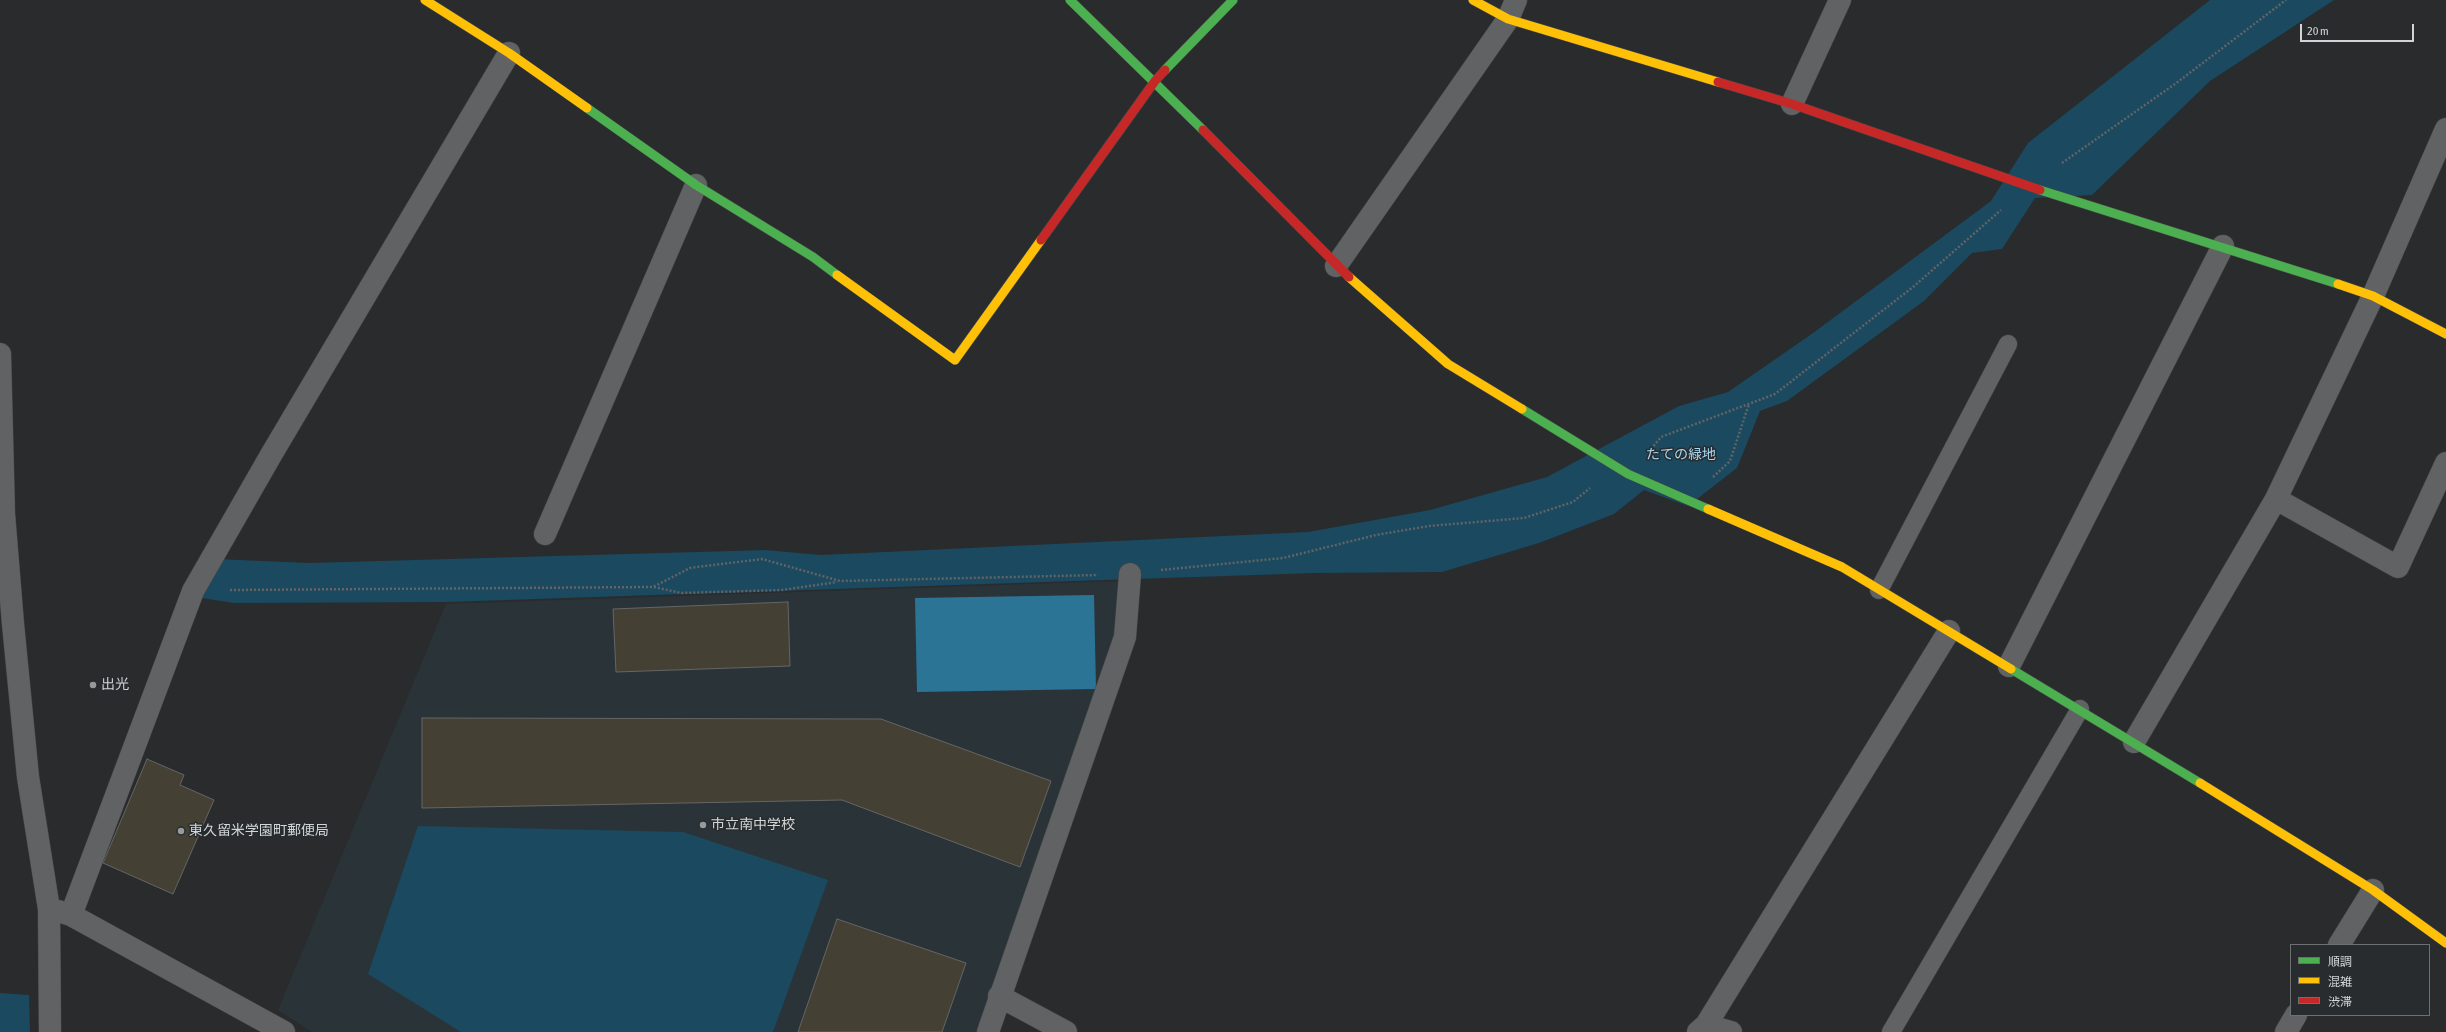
<!DOCTYPE html>
<meta charset="utf-8">
<style>
body{margin:0}
#map{position:relative;width:2446px;height:1032px;overflow:hidden;background:#292b2d;font-family:"Asap Condensed","Noto Sans JP",sans-serif}
canvas{display:block}
.legend{position:absolute;left:2290px;top:944px;width:140px;height:72px;box-sizing:border-box;background:#282c2e;border:1px solid #6c7071;margin:0;padding:5px 7px;list-style:none;font-size:12px;color:#d2d5d6}
.legend li{display:flex;align-items:center;gap:8px;height:20px}
.legend b{width:20px;border:1px solid #6c7071}
.scale{position:absolute;left:2300px;top:24px;width:114px;height:18px;box-sizing:border-box;border:2px solid #d2d5d6;border-top:0;padding-left:5px;font-size:12px;line-height:14px;white-space:nowrap;color:#d2d5d6;-webkit-text-stroke:3px #282c2e;paint-order:stroke}
</style>
<div id="map">
<canvas width="2446" height="1032"></canvas>
<ul class="legend">
<li><b style="height:5px;background:#4caf50"></b>順調</li>
<li><b style="height:5px;background:#ffc107"></b>混雑</li>
<li><b style="height:5px;background:#c62828"></b>渋滞</li>
</ul>
<div class="scale">20 m</div>
</div>
<script>
const ctx = document.querySelector('canvas').getContext('2d');
ctx.lineJoin = 'round';
function fill(path, color) { ctx.fillStyle = color; ctx.fill(path, 'evenodd'); }
const toPath = rows => new Path2D(rows.map(r => 'M' + r).join(''));
function trace(path, color, width, dash) { ctx.strokeStyle = color; ctx.lineWidth = width; ctx.lineCap = dash ? 'butt' : 'round'; ctx.setLineDash(dash || []); ctx.stroke(path); }
function drawText(font, color, halo, rows, align = 'center') {
  ctx.font = font + ' "Asap Condensed","Noto Sans JP",sans-serif'; ctx.lineWidth = 3; ctx.setLineDash([]); ctx.textBaseline = 'middle'; ctx.strokeStyle = halo; ctx.fillStyle = color; for (const [text, x, y, turn = 0] of rows) {
    ctx.save(); ctx.translate(x, y); ctx.rotate((+turn || 0) * Math.PI / 180); ctx.textAlign = isNaN(turn) ? turn : align; if (halo) ctx.strokeText(text, 0, 0); ctx.fillText(text, 0, 0); ctx.restore();
  }
}
const built = toPath([
 [1118,581,1116,641,980,1032,312,1032,278,1010,446,604]
]);
const green = toPath([
 [2210,0,2334,0,2210,81,2092,195,2035,198,2002,249,1972,253,1924,301,1787,401,1760,411,1737,468,1688,506,1644,490,1614,514,1539,543,1442,572,1316,573,446,602,234,603,195,597,216,559,309,563,766,550,821,555,1308,532,1430,510,1547,477,1679,406,1728,392,1813,333,1991,201,2028,143],
 [418,826,683,832,828,880,773,1032,461,1032,368,974],
 [0,993,29,995,30,1032,0,1032]
]);
const water = toPath([
 [1094,595,1096,689,917,692,915,598]
]);
const building = toPath([
 [788,602,790,666,616,672,613,609,788,602],
 [422,718,881,719,1051,781,1020,867,842,800,422,808,422,718],
 [147,759,184,775,180,785,214,800,173,894,103,863,147,759],
 [837,919,966,963,942,1032,798,1032,837,919]
]);
const path = toPath([
 [2062,163,2175,84,2286,0],
 [1651,449,1661,437,1775,394,1913,287,2001,210],
 [1713,477,1730,461,1749,404],
 [1161,570,1283,558,1376,535,1429,526,1524,518,1573,502,1590,488],
 [654,587,681,593,782,590,837,582],
 [230,590,653,587,690,568,762,559,840,581,1098,575]
]);
const lane = toPath([
 [1879,590,2008,344],
 [1891,1032,2080,709]
]);
const street = toPath([
 [1792,104,1840,0],
 [1336,266,1508,19,1516,0],
 [0,354,4,514,13,624,28,777,49,909,50,1032],
 [2276,499,2398,567,2446,463],
 [545,534,696,185],
 [2009,666,2223,246],
 [2134,742,2276,499,2373,296,2446,129],
 [58,911,71,915,284,1032],
 [71,915,193,591,271,455,509,53],
 [2339,945,2373,890],
 [999,996,1066,1032],
 [1706,1025,1731,1032],
 [988,1032,1125,637,1130,574],
 [1698,1032,1706,1025,1949,631],
 [2286,1032,2296,1015]
]);
const fast = toPath([
 [1070,0,1203,130],
 [1165,70,1233,0],
 [587,108,696,185,813,257,837,275],
 [2040,190,2338,284],
 [1522,409,1628,474,1708,509],
 [2011,669,2200,783]
]);
const slow = toPath([
 [425,0,509,53,587,108],
 [1473,0,1508,19,1718,82],
 [837,275,955,360,1041,240],
 [1349,277,1448,364,1522,409],
 [2338,284,2373,296,2446,334],
 [1708,509,1842,567,2011,669],
 [2200,783,2373,890,2446,943]
]);
const jam = toPath([
 [1718,82,1792,104,2040,190],
 [1203,130,1349,277],
 [1041,240,1155,81,1165,70]
]);
const markers = [
 [93,685,4,"#979a9b"],
 [703,825,4,"#979a9b"],
 [181,831,4,"#979a9b"]
];
const parkNames = [
 ["たての緑地",1681,455]
];
const poiNames = [
 ["出光",101,685],
 ["市立南中学校",711,825],
 ["東久留米学園町郵便局",189,831]
];
fill(built, '#2a3438');
fill(green, '#1a4960');
fill(water, '#2c7496');
fill(building, '#454034');
trace(building, '#656565', 1);
trace(lane, '#454647', 19);
trace(street, '#454647', 23);
trace(fast, '#454647', 10);
trace(slow, '#454647', 10);
trace(jam, '#454647', 10);
trace(path, '#626465', 2.5, [2, 2]);
trace(lane, '#606263', 18);
trace(street, '#606263', 22);
trace(fast, '#4caf50', 9);
trace(slow, '#ffc107', 9);
trace(jam, '#c62828', 9);
for (const [x, y, r, color] of markers) { const dot = new Path2D(); dot.arc(x, y, r, 0, 2 * Math.PI); ctx.fillStyle = color; ctx.fill(dot); trace(dot, '#282c2e', 1.5); }
drawText('14px', '#a8d6ef', '#282c2e', parkNames);
drawText('14px', '#d2d5d6', '#282c2e', poiNames, 'left');
</script>
